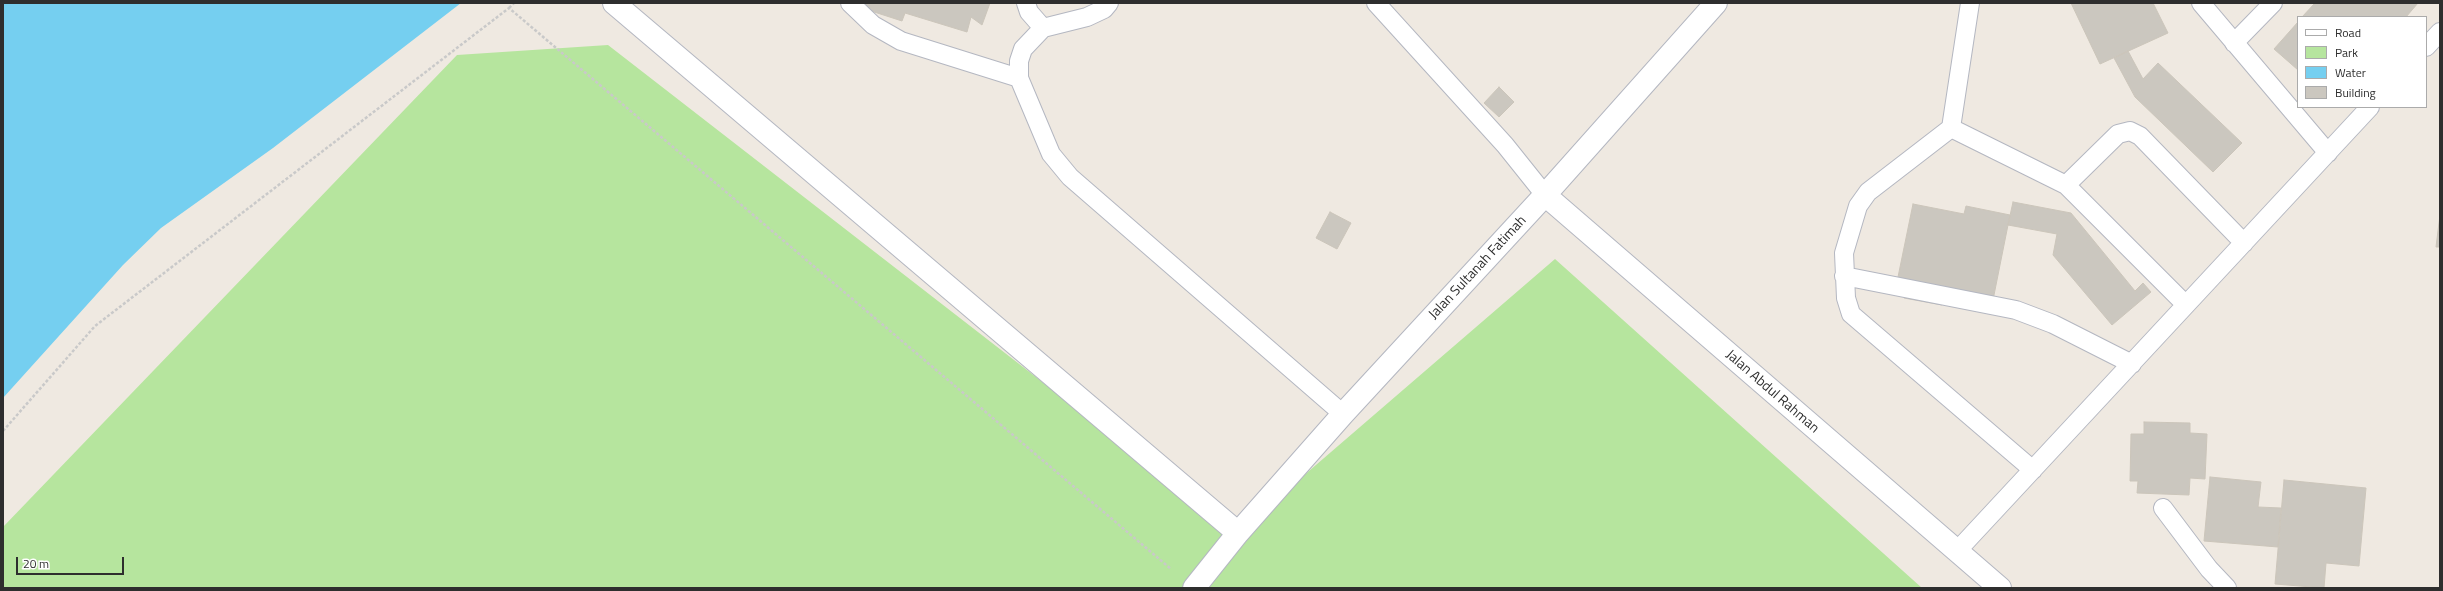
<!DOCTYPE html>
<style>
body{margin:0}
#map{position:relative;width:2443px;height:591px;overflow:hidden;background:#efe9e1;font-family:"Titillium Web",sans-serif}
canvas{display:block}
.frame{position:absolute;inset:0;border:4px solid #2e2e2e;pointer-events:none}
.legend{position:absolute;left:2297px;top:16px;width:130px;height:92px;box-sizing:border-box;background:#fff;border:1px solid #ababab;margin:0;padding:5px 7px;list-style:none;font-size:12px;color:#2e2e2e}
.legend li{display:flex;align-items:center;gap:8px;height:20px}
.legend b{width:20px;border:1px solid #ababab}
.scale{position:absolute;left:16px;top:557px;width:108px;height:18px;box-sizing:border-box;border:2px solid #2e2e2e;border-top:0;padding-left:5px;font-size:12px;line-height:14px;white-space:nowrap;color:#2e2e2e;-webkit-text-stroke:3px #fff;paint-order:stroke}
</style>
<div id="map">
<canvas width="2443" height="591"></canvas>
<div class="frame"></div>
<ul class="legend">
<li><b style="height:5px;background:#fff"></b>Road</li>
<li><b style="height:11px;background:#b6e59e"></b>Park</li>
<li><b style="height:11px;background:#75cff0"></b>Water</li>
<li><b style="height:11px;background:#cbc7bf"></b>Building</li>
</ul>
<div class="scale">20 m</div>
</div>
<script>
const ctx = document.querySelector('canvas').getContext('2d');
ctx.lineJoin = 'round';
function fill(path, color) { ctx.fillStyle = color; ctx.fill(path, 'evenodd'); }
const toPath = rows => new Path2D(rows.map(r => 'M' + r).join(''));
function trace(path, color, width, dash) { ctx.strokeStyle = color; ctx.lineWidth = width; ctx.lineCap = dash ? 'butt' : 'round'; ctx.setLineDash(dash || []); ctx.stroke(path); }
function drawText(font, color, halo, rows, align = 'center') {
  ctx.font = font + ' "Titillium Web",sans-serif'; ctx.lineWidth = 3; ctx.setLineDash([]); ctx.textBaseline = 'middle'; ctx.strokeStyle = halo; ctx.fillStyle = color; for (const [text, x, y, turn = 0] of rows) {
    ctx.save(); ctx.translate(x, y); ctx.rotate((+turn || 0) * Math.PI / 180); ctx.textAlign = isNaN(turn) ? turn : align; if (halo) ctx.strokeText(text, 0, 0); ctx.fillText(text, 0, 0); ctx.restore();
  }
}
const green = toPath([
 [608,45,1237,533,1555,259,1922,588,3,588,3,527,457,55]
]);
const water = toPath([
 [3,3,461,3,273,148,161,228,123,265,3,398]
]);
const building = toPath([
 [867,3,990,3,982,25,971,17,967,32,905,13,902,21,865,9,867,3],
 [2071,3,2153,3,2168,33,2100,64,2071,3],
 [2315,3,2418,3,2406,17,2302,17,2315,3],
 [2298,22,2298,70,2274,49,2298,22],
 [2128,51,2143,79,2158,63,2242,143,2213,172,2135,97,2114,58,2128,51],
 [1499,87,1514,102,1499,117,1484,103,1499,87],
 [2013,202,2071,213,2135,291,2143,283,2151,292,2112,325,2053,255,2057,234,2008,225,2013,202],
 [1913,204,1964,214,1966,206,2010,215,1993,300,1945,291,1942,305,1904,298,1908,279,1898,277,1913,204],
 [1330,212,1351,223,1337,249,1316,238,1330,212],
 [2440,215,2440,247,2436,247,2440,215],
 [2144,422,2190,423,2190,433,2207,434,2205,479,2190,478,2189,495,2137,493,2138,481,2130,481,2131,434,2144,434,2144,422],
 [2210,477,2261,482,2258,507,2281,508,2278,547,2204,541,2210,477],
 [2284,480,2366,488,2359,566,2326,563,2324,588,2275,584,2284,480]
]);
const path = toPath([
 [509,8,514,3],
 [3,431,95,326,509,8,1171,569]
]);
const lane = toPath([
 [850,3,873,25,901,41,1019,78],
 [1026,3,1029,12,1043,28],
 [1109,3,1104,9,1087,17,1043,28,1023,49,1019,61,1019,78,1051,154,1070,177,1343,414],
 [1376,3,1505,145,1545,195],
 [1970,3,1951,128,2066,185],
 [2201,3,2328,153],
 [2234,43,2273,3],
 [2426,47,2440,32],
 [1951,128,1868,192,1858,206,1844,253,1846,298,1851,314,2033,470],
 [1844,276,2016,310,2053,324,2132,364],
 [2186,305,2066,185,2118,134,2130,131,2140,136,2244,243],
 [2163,508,2209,569,2227,588],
 [1957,551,2370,107]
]);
const street = toPath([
 [614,3,1238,533],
 [1545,195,2000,588],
 [1194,588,1238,533,1343,414,1545,195,1716,3]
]);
const streetNames = [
 ["Jalan Sultanah Fatimah",1478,268,-47],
 ["Jalan Abdul Rahman",1772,392,41]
];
fill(green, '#b6e59e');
fill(water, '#75cff0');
fill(building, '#cbc7bf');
trace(building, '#cbc5ba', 1);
trace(lane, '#b4b7c1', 20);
trace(street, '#b4b7c1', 24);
trace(path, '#c9c9c9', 2.5, [3, 2]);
trace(lane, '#fff', 18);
trace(street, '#fff', 22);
drawText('14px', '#2e2e2e', '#fff', streetNames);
</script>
